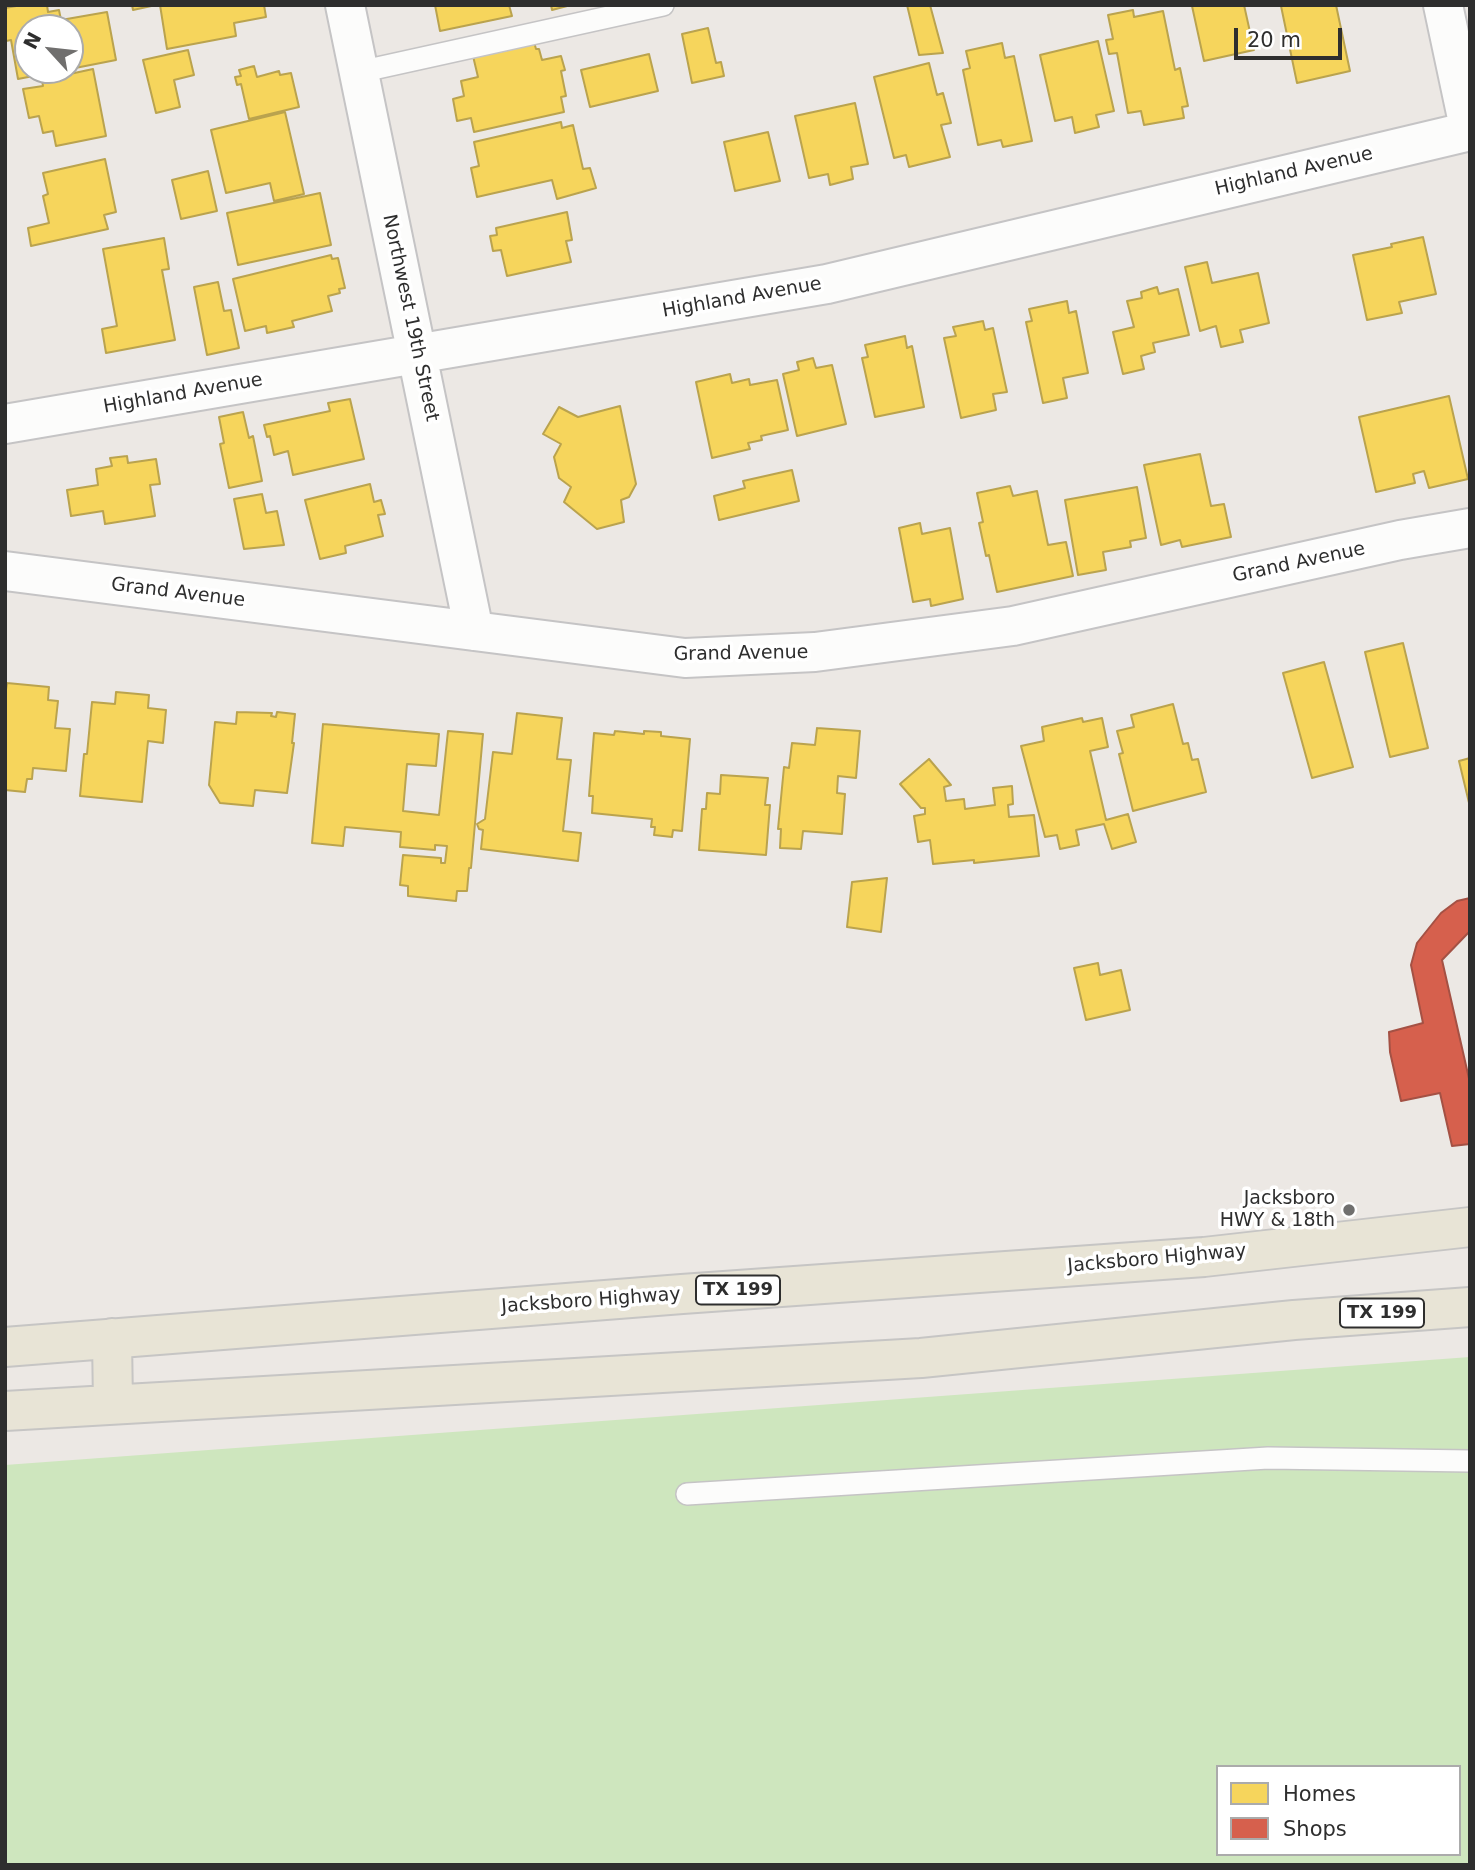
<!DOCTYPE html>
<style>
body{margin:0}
#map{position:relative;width:1475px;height:1870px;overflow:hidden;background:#ece8e4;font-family:"DejaVu Sans",sans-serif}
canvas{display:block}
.frame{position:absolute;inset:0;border:7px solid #2e2e2e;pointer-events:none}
.legend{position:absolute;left:1216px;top:1765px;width:245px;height:91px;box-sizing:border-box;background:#fff;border:2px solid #ababab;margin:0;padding:9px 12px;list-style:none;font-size:21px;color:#2e2e2e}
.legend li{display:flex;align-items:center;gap:14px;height:35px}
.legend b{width:35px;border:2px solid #ababab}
.north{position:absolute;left:14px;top:14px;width:70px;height:70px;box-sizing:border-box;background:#fff;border:2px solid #ababab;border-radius:50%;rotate:297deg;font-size:19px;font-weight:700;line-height:28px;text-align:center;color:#2e2e2e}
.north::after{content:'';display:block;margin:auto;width:24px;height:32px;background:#706f6e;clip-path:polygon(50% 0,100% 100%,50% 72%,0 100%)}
.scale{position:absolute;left:1234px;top:28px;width:108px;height:32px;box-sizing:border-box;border:4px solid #2e2e2e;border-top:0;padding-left:9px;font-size:21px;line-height:24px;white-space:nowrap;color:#2e2e2e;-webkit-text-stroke:5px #fff;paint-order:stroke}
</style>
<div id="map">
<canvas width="1475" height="1870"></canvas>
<div class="frame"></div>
<ul class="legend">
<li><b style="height:19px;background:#f6d55c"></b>Homes</li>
<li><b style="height:19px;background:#d6604d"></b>Shops</li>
</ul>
<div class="north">N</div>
<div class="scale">20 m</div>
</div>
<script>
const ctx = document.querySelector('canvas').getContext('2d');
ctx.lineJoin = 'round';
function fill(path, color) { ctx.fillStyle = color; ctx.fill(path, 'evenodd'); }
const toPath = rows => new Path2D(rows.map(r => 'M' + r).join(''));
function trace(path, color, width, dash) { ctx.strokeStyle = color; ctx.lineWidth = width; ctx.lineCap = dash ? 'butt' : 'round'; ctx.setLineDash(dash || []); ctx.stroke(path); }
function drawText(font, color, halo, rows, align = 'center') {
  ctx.font = font + ' "DejaVu Sans",sans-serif'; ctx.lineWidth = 7; ctx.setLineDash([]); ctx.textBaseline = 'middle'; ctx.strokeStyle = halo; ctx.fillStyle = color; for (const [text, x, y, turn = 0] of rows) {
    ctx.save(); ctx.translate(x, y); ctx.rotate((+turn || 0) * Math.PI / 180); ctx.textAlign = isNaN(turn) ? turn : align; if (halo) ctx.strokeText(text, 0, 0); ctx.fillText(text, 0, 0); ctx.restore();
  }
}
const green = toPath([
 [1470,1357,1470,1865,5,1865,5,1465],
 [1218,1767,1459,1767,1459,1854,1218,1854]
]);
const homes = toPath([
 [22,5,47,5,48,12,59,10,61,20,107,12,116,60,70,69,70,28,28,28,28,70,64,70,18,79,11,40,6,41,5,8,22,5],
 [132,5,156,5,133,10,132,5],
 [160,5,264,5,266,17,234,23,236,36,167,49,160,5],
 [435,5,509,5,512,16,440,31,435,5],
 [551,5,571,5,552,10,551,5],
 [907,5,930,5,943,53,919,55,907,5],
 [1244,5,1254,50,1204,61,1192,6,1244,5],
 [1285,5,1336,5,1350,71,1297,83,1281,6,1285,5],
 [1133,10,1134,17,1163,11,1175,70,1180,68,1188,106,1182,107,1184,118,1144,125,1141,111,1128,113,1117,53,1109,54,1106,40,1113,39,1108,15,1133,10],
 [708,28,716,63,721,62,724,76,692,83,682,34,708,28],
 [1098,41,1114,111,1096,115,1099,127,1075,133,1072,117,1055,121,1040,55,1098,41],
 [534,42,536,49,539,49,542,60,561,56,565,70,561,71,566,96,561,97,564,112,474,132,471,118,457,121,453,99,464,96,461,81,478,77,473,56,534,42],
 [1002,43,1005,58,1014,56,1032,141,1003,147,1001,140,978,145,963,70,970,68,966,51,1002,43],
 [188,50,194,75,174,80,180,107,156,113,143,60,188,50],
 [649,54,658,91,590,107,581,70,649,54],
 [929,63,937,95,943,93,951,123,941,125,950,157,909,167,906,155,894,158,874,77,929,63],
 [254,66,257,77,279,71,280,75,291,73,299,107,249,119,241,84,237,85,235,77,241,76,239,70,254,66],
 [93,69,106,136,56,146,53,131,43,133,39,116,29,118,23,89,43,86,42,80,93,69],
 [855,103,868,164,851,167,853,179,830,185,828,174,809,178,795,116,855,103],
 [285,112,304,194,274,201,270,183,226,193,211,130,285,112],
 [561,122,562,128,573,125,583,169,590,168,596,188,557,199,552,180,477,197,471,168,479,166,474,142,561,122],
 [768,132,780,181,735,191,724,142,768,132],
 [105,159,116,212,104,215,108,229,31,246,28,228,49,223,43,196,48,194,43,173,105,159],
 [208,171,217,211,181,219,172,180,208,171],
 [320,193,331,245,238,265,227,213,320,193],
 [567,212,572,240,566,241,571,262,507,276,501,250,493,251,490,236,497,235,496,228,567,212],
 [1423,237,1436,294,1399,302,1402,313,1367,320,1353,255,1392,247,1391,244,1423,237],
 [164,238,169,269,162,270,175,340,106,353,102,329,117,326,103,249,164,238],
 [331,255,332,259,338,258,345,288,339,289,340,293,328,296,332,311,292,321,294,327,267,333,266,326,245,331,233,279,331,255],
 [1207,262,1212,283,1258,273,1269,323,1240,330,1243,342,1221,347,1216,326,1200,331,1185,267,1207,262],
 [218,282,224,311,231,310,239,348,207,355,194,287,218,282],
 [1157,287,1159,294,1178,289,1189,335,1153,343,1155,352,1141,356,1144,369,1123,374,1113,332,1134,327,1127,301,1142,298,1141,292,1157,287],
 [1067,301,1069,313,1076,311,1088,373,1063,378,1067,398,1043,403,1026,322,1032,321,1029,309,1067,301],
 [983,321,985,330,993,328,1007,392,993,394,996,410,961,418,944,338,956,336,953,327,983,321],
 [905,336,907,348,912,346,924,407,875,417,862,358,868,357,865,345,905,336],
 [813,358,816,368,832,365,846,424,797,436,783,374,799,370,797,362,813,358],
 [730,374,732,383,749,379,750,385,777,380,788,430,761,436,762,440,748,443,750,449,712,458,696,382,730,374],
 [1449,396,1468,479,1429,488,1424,471,1413,474,1415,483,1376,492,1359,417,1449,396],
 [350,399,364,459,293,475,288,451,274,455,270,436,267,437,264,425,330,411,328,403,350,399],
 [620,406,636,484,629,497,621,500,624,522,597,529,564,502,571,487,559,478,554,457,561,444,543,434,559,407,578,417,620,406],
 [243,412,249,438,253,436,262,481,229,488,220,444,224,443,219,417,243,412],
 [1200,454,1211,506,1224,504,1231,537,1182,547,1180,540,1161,545,1144,465,1200,454],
 [127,456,128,463,156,459,160,484,150,485,155,516,105,524,103,511,71,516,67,490,98,485,96,469,112,466,110,458,127,456],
 [792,470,799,501,719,520,714,496,745,488,743,481,792,470],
 [370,484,374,502,381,500,385,514,378,515,383,536,345,546,346,553,320,559,305,500,370,484],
 [1010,486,1013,496,1037,491,1048,545,1066,542,1073,576,997,592,989,555,986,556,979,523,983,522,977,493,1010,486],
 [1137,487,1146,538,1130,541,1131,547,1103,552,1106,570,1078,575,1065,500,1137,487],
 [262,494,266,513,277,511,284,545,244,549,234,499,262,494],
 [920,523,922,534,950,528,963,599,931,606,930,599,913,602,899,528,920,523],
 [1403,643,1428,748,1390,757,1365,652,1403,643],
 [1324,662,1353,767,1312,778,1283,673,1324,662],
 [7,683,49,687,48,700,58,701,55,728,70,729,66,771,33,768,32,779,27,779,25,792,5,790,5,696,7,683],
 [116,692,149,695,148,708,166,710,163,743,148,741,142,802,80,796,84,754,87,754,92,702,115,704,116,692],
 [1173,704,1183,744,1188,743,1192,760,1198,759,1206,792,1133,811,1119,754,1123,753,1117,731,1134,727,1131,715,1173,704],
 [237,712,272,713,271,716,276,717,277,712,295,714,292,743,294,743,287,793,255,790,253,806,220,803,209,785,215,722,236,724,237,712],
 [517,713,562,718,557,759,571,760,563,831,581,833,578,861,481,849,483,830,479,829,477,824,485,819,493,752,512,754,517,713],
 [1082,718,1083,722,1102,718,1108,747,1090,751,1106,820,1128,814,1136,842,1112,849,1104,824,1076,830,1079,845,1060,849,1057,835,1045,837,1021,746,1044,741,1042,727,1082,718],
 [323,724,439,734,436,766,407,764,403,811,439,815,448,731,483,734,471,868,469,868,467,891,457,891,456,901,408,896,408,886,400,885,403,855,441,858,441,863,445,863,447,846,435,845,435,850,400,847,401,832,345,827,343,846,312,843,323,724],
 [817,728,860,731,856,778,838,776,837,793,845,794,842,834,803,831,801,849,780,848,781,829,778,829,784,767,789,768,792,743,815,745,817,728],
 [615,731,644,734,644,731,661,732,661,736,690,739,682,831,673,830,672,837,654,835,655,827,651,827,652,819,592,813,593,796,589,796,594,733,614,735,615,731],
 [1470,758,1470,807,1459,761,1470,758],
 [929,759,951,785,944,787,946,801,964,799,965,809,995,805,993,788,1012,786,1013,804,1008,805,1009,817,1034,815,1039,856,974,863,974,860,933,864,930,840,918,842,914,816,925,814,925,808,921,808,900,784,929,759],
 [721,775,768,778,765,805,770,805,766,855,699,850,702,809,706,809,707,793,720,794,721,775],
 [887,878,881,932,847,927,852,882,887,878],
 [1098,963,1100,975,1121,970,1130,1010,1086,1020,1074,968,1098,963]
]);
const shops = toPath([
 [1470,898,1470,931,1442,960,1470,1083,1470,1144,1452,1146,1440,1093,1401,1101,1390,1052,1389,1032,1423,1023,1411,965,1417,943,1441,913,1457,901,1470,898]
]);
const lane = toPath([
 [359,72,663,5],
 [687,1494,1268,1458,1470,1461]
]);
const street = toPath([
 [345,5,474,631],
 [1443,5,1470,132],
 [5,424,827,284,1470,131],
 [5,571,685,658,815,652,1013,626,1400,540,1470,528]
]);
const primary = toPath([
 [112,1338,113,1404],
 [5,1347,682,1294,1204,1257,1470,1227],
 [5,1411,921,1358,1294,1320,1470,1307]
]);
const markers = [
 [1349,1210,7,"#706f6e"]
];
const shields = [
 [738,1290,84],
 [1382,1313,84]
];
const shieldNames = [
 ["TX 199",738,1290],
 ["TX 199",1382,1313]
];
const streetNames = [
 ["Highland Avenue",1294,172,-13],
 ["Highland Avenue",742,298,-10],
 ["Northwest 19th Street",410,318,78],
 ["Highland Avenue",183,394,-10],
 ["Grand Avenue",1299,563,-12],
 ["Grand Avenue",178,593,7],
 ["Grand Avenue",741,654,-1],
 ["Jacksboro Highway",1157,1259,-5],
 ["Jacksboro Highway",591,1301,-4]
];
const poiNames = [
 ["Jacksboro",1335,1199],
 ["HWY & 18th",1335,1221]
];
fill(green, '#cee6be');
fill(homes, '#f6d55c');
trace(homes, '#baa34e', 2);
fill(shops, '#d6604d');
trace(shops, '#a45144', 2);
trace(lane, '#c5c4c5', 24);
trace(street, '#c5c4c5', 42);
trace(primary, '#c6c5c4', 42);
trace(lane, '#fcfcfb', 21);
trace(street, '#fcfcfb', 38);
trace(primary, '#e8e4d6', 38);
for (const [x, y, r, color] of markers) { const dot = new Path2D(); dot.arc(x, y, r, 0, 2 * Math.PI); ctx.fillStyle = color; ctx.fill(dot); trace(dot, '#fff', 2.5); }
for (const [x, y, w] of shields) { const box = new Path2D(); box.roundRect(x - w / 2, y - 14.5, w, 29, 5); ctx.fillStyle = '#fff'; ctx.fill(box); trace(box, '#2e2e2e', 2); }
drawText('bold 18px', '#2e2e2e', null, shieldNames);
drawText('19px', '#2e2e2e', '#fff', streetNames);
drawText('19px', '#2e2e2e', '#fff', poiNames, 'right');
</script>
